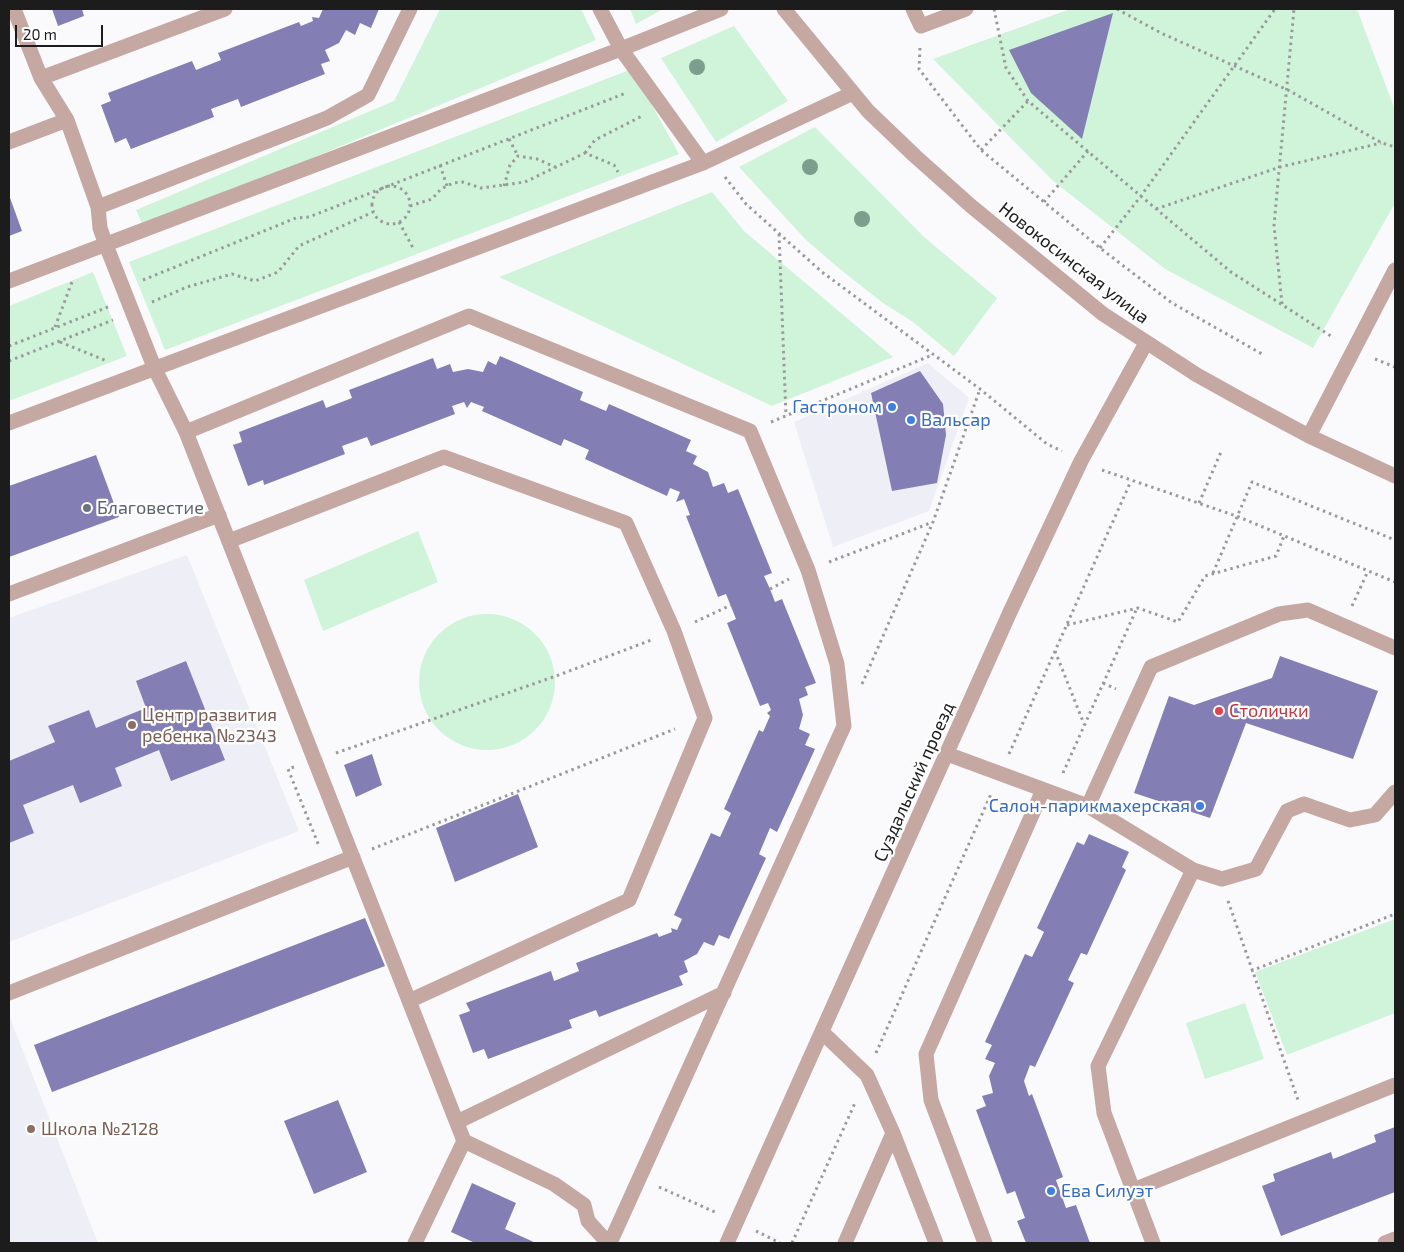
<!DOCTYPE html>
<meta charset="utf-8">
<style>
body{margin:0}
#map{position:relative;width:1404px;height:1252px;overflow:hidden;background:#fafafc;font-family:"Exo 2",sans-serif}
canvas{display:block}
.frame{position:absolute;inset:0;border:10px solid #1c1c1d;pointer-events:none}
.scale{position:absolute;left:15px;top:25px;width:88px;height:22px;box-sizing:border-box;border:2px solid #1c1c1d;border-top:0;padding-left:6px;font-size:15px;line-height:18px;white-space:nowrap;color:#1c1c1d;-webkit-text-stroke:4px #fff;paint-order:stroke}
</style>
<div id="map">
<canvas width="1404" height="1252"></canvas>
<div class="frame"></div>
<div class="scale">20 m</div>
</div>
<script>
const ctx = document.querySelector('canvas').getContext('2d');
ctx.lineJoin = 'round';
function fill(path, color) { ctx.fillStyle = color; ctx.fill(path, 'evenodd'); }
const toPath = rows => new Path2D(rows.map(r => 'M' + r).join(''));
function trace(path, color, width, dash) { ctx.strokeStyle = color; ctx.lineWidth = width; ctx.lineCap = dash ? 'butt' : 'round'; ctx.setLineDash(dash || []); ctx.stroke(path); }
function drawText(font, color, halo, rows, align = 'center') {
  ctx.font = font + ' "Exo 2",sans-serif'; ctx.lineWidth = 4.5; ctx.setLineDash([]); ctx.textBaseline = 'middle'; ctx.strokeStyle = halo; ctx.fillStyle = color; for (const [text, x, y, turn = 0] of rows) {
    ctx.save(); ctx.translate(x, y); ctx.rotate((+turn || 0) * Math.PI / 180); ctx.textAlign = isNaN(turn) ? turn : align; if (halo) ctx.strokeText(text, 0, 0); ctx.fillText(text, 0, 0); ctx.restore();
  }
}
const built = toPath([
 [928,363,969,398,929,511,833,547,794,422],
 [187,555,299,831,9,942,9,618],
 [9,1015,98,1243,9,1243]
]);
const green = toPath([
 [440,9,581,9,596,40,144,228,136,210,394,101],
 [630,9,663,9,636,24],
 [1070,9,1357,9,1395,110,1395,203,1313,348,1165,269,1052,180,933,59],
 [734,26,788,101,716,142,661,58],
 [632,69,679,154,165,350,129,262],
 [815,127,924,237,997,298,954,356,913,322,883,303,841,270,806,240,739,167],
 [712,192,744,231,893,357,772,406,499,277],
 [93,272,127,356,9,401,9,306],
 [418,531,438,582,323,631,304,580],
 '419 682a68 68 0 1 1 136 0a68 68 0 1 1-136 0Z',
 [1395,919,1395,1013,1287,1055,1255,972],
 [1245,1003,1264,1059,1205,1079,1186,1023]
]);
const building = toPath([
 [52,9,82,9,84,16,58,26],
 [323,9,379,9,371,28,360,23,355,35,346,30,339,43,325,50,330,61,321,64,325,74,241,107,238,99,211,109,214,117,131,149,126,138,115,143,101,105,111,101,108,93,192,61,196,70,221,60,218,53,299,22,301,26,313,21,312,17,319,18],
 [1113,13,1082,139,1031,93,1009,50],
 [9,195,22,231,9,236],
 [500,356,583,392,580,400,606,411,609,404,691,440,686,451,697,456,693,464,708,472,713,487,724,483,728,493,738,489,772,573,764,576,770,589,775,602,782,599,816,683,805,687,808,695,799,699,803,715,799,729,810,734,805,745,815,749,777,832,770,828,759,854,766,858,729,939,719,935,714,946,704,942,697,954,684,961,688,972,679,976,683,985,599,1017,596,1010,569,1020,572,1028,488,1059,484,1049,473,1053,459,1015,470,1011,466,1003,551,971,554,981,579,971,576,963,657,933,659,937,672,932,671,928,677,930,682,919,674,915,711,833,720,837,731,813,724,809,759,730,763,732,770,716,767,713,771,710,768,703,760,706,727,623,736,619,726,594,718,597,686,516,690,515,684,499,676,502,680,492,670,488,667,496,585,459,589,450,564,439,561,446,482,411,484,407,471,402,467,408,464,402,452,406,455,414,371,446,367,437,342,446,345,454,264,485,263,480,248,486,233,445,242,442,239,432,323,400,326,408,352,398,349,390,433,358,437,369,450,364,453,372,468,369,483,372,488,361,496,365],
 [920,371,943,404,946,435,937,483,892,491,871,393],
 [96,455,119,517,9,557,9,486],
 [1280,656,1378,691,1353,759,1246,723,1210,818,1134,793,1169,696,1194,705,1272,678],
 [186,661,225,760,171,781,159,750,115,768,122,786,80,803,73,785,23,805,34,833,9,843,9,761,55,742,48,726,89,710,96,728,146,708,136,681],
 [372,754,382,785,356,797,344,765],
 [518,794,538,847,455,882,436,828],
 [1089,834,1129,852,1122,867,1126,870,1087,955,1081,953,1068,980,1074,983,1035,1067,1030,1065,1024,1081,1029,1096,1032,1094,1063,1177,1056,1180,1066,1208,1076,1205,1090,1243,1026,1243,1017,1221,1025,1218,1015,1191,1007,1194,976,1110,986,1106,982,1096,993,1093,989,1076,995,1063,985,1059,992,1045,985,1042,1025,954,1032,957,1044,932,1037,928,1077,842,1084,845],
 [365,918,385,966,52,1092,34,1045],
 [338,1100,367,1172,314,1194,284,1121],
 [1395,1127,1395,1192,1281,1236,1262,1186,1275,1181,1273,1174,1331,1152,1333,1159,1376,1142,1374,1135],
 [472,1183,516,1203,505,1229,536,1243,475,1243,451,1232]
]);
const path = toPath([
 [994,9,1006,68,1028,101,1231,272,1334,338],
 [1117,9,1161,33,1288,90,1382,143,1395,147],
 [920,48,919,69,981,150,1100,248,1172,303,1262,354],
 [509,139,518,156],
 [981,150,1028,101],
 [585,153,595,140,642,116],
 [440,165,447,186],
 [725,177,746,204,822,272,980,389,1047,444,1062,451],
 [504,186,510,165,518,156,537,159,555,167],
 '372 205a19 19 0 1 1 38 0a19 19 0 1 1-38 0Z',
 [1044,202,1088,151],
 [410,206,432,199,441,189,453,183,463,182,481,188,525,182,585,153,614,165,618,172],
 [1156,209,1280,167,1381,143],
 [399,222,413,248],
 [779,234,786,416],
 [1100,248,1141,196,1275,9],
 [143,280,296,218,309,217,626,93],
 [152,302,187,287,232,274,255,281,278,272,299,246,373,212],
 [1282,304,1274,225,1294,9],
 [55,327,72,282],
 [60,342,107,361],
 [9,346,108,307],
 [1375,359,1395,367],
 [9,361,113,320],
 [771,422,932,355],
 [1102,470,1239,517,1395,582],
 [1199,503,1221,452],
 [829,562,933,522],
 [1213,573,1252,482,1395,540],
 [770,589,789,579],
 [1352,606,1368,571],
 [695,622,731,605],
 [1067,625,1138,608,1178,622,1205,576,1276,556,1284,536],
 [1055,651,1084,724],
 [1103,683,1116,689],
 [862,684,933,522,980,389],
 [336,753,556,676,654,639],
 [1009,754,1131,481],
 [294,767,288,769,319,846],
 [1063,773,1137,608],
 [372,849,675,729],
 [1228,901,1298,1100],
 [1251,971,1395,914],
 [876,1053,991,794],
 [659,1187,717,1213],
 [756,1231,780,1243],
 [792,1243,855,1103]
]);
const minor = toPath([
 [14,9,41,78,67,120,98,207,100,228,106,245,154,367,186,432,464,1141,554,1184,584,1205,588,1221,608,1243],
 [600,9,621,49,703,163],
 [784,9,868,111,915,156,971,206,1103,314,1197,375,1242,400,1309,436,1395,476],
 [913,9,921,26,966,9],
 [41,78,225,9],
 [9,142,67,120],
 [98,207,327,118,368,95,410,9],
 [9,281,621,49,721,9],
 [9,423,703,163,853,93],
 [186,432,469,316,750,431,808,570,837,664,844,726,610,1243],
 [1309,436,1395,270],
 [229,541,444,457,626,523,674,631,705,718,629,900,409,1001],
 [9,594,219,515],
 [947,754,1088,806,1193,870,1222,879,1256,869,1287,811,1304,804,1350,820,1375,815,1395,792],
 [1088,806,1151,667,1279,614,1308,610,1395,648],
 [9,993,353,857],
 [823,1033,867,1075,893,1133,936,1243],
 [457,1122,724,993],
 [1131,1191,1395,1085],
 [415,1243,464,1141],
 [727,1243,1010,612,1081,461,1146,343],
 [845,1243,893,1133],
 [985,1243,931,1100,926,1054,1043,790],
 [1153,1243,1104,1113,1098,1066,1193,870],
 [1385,1243,1395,1239]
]);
const trees = [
 [697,67],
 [810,167],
 [862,219]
];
const markers = [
 [892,407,5,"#3f7fe0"],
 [911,420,5,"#3f7fe0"],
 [87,508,5,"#6b7280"],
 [1219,711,5,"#e0444e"],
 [132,725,5,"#8d6e63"],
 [1200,806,5,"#3f7fe0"],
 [31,1129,5,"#8d6e63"],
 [1051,1191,5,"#3f7fe0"]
];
const streetNames = [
 ["Новокосинская улица",1074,263,38],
 ["Суздальский проезд",914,782,-66]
];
const shopNames = [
 ["Гастроном",882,407],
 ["Вальсар",921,420,"left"],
 ["Салон-парикмахерская",1190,806],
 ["Ева Силуэт",1061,1191,"left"]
];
const worshipNames = [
 ["Благовестие",97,508]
];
const healthNames = [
 ["Столички",1229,711]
];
const educationNames = [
 ["Центр развития",142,715],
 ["ребенка №2343",142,736],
 ["Школа №2128",41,1129]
];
fill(built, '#eeeef7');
fill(green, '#cff4da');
fill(building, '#837fb4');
trace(path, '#9a9a9c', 3, [2.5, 4]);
trace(minor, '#c6a8a3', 15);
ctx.fillStyle = '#7a9f8c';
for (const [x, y] of trees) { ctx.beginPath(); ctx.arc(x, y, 8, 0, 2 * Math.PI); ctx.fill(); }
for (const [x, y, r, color] of markers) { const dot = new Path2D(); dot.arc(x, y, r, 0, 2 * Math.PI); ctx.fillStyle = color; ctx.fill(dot); trace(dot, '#fff', 2); }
drawText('18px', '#1c1c1d', '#fff', streetNames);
drawText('18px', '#366cbe', '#fff', shopNames, 'right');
drawText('18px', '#5b616d', '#fff', worshipNames, 'left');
drawText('18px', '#be3a42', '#fff', healthNames, 'left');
drawText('18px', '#785e54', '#fff', educationNames, 'left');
</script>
